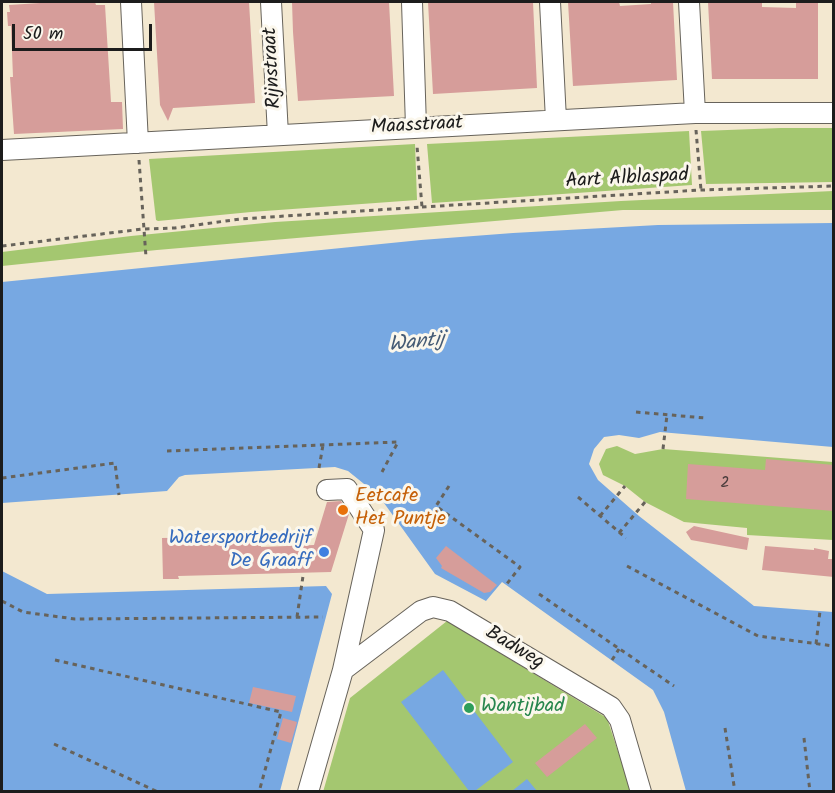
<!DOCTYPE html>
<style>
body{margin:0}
#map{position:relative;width:835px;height:793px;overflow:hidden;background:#f3e8d0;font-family:Kalam,sans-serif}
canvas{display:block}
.frame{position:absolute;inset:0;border:3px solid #1c1c1c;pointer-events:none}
.scale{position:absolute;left:12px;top:24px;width:140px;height:27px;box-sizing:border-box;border:3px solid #1c1c1c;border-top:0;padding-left:8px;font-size:18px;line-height:21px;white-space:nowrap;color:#1c1c1c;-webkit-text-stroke:4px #fbf7ec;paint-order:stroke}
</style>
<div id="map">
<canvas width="835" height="793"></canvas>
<div class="frame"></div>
<div class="scale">50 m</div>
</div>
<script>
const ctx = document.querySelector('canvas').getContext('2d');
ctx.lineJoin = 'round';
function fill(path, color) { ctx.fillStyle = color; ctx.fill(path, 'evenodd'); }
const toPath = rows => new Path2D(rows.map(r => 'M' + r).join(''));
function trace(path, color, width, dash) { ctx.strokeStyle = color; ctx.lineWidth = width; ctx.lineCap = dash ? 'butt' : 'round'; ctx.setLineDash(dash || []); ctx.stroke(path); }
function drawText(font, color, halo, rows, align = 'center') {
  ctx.font = font + ' Kalam,sans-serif'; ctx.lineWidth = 6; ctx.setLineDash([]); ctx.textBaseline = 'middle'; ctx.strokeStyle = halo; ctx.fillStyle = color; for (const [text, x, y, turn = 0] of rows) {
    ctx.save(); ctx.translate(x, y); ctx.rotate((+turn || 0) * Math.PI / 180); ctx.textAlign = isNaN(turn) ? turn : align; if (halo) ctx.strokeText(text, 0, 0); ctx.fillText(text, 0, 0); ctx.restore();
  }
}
const green = toPath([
 [781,128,833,128,833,182,706,184,701,131],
 [689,131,692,185,432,203,427,144],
 [415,144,417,200,251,212,158,221,156,220,149,159],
 [833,191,833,210,623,210,157,250,2,266,2,252,131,236,275,222,621,201],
 [617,446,635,454,663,449,833,462,833,540,747,535,747,528,684,522,645,502,625,486,603,475,599,464,606,449],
 [447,621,607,718,631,791,323,792,350,698]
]);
const water = toPath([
 [833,223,833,447,660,432,639,438,619,435,604,437,594,449,589,464,598,480,639,516,754,606,833,612,833,791,686,791,664,712,653,690,502,582,486,601,435,574,379,496,348,471,335,467,185,475,179,477,167,491,2,503,2,282,421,240,513,233,658,225],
 [2,571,47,594,326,586,332,594,280,791,2,790],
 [443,670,513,762,475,791,469,791,401,702],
 [527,779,537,791,512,791]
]);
const building = toPath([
 [55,2,95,2,96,5,105,5,111,102,122,102,123,129,14,134,10,77,13,77,11,26,8,26,7,12,10,12,9,5],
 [154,2,249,2,255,103,173,108,168,121,160,105],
 [292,2,389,2,394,96,298,101,293,32],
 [428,2,533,2,537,88,433,94],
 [568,2,619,2,620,6,651,4,651,2,673,2,677,80,573,86],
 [708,2,762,2,762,7,796,8,796,2,818,2,818,79,712,79],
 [766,459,834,465,834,511,686,499,688,464,765,470],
 [341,501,349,514,331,572,178,576,179,579,163,579,162,538,261,536,261,547,314,545,327,502],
 [694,526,749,538,747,550,691,540,686,532],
 [446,546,497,585,490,592,484,593,441,568,442,566,436,558],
 [765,546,814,550,814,548,829,551,828,559,834,559,834,577,762,570],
 [253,687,296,696,292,712,249,703],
 [283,718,297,722,291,743,277,739],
 [585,724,597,738,547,777,535,763]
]);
const path = toPath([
 [696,130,701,190],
 [139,160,146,257],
 [422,207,701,190,834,186],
 [2,246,143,229,175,228,240,219,422,207,417,146],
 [636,412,705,418],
 [663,449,667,415],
 [167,451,398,442,382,472],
 [319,468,323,445],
 [2,478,115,463,119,495],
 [449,486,436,506,520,567,506,585],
 [578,497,626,538],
 [600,516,625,486],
 [619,533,645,502],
 [627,566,758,636,834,646],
 [539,594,674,686],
 [2,601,23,612,75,619,323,617],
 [297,617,303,576],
 [816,644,820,611],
 [55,660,281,712,259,792],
 [612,660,619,649],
 [725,728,735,792],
 [804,738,810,792],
 [54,744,158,792]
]);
const minor = toPath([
 [131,2,138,143],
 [271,2,278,135],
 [412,2,416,127],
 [550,2,556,120],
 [689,2,695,113],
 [2,150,695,113,834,113],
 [327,490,347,489,374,530,343,670],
 [308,792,343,670,421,611,433,607,450,611,611,707,620,720,641,792]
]);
const markers = [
 [343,510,6,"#e8710a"],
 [324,552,6,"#3f7fe0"],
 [469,708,6,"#2e9e5b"]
];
const numberNames = [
 ["2",725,484]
];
const streetNames = [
 ["Rijnstraat",274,68,-93],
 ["Maasstraat",417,127,-3],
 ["Aart Alblaspad",627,180,-3],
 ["Badweg",514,649,31]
];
const foodNames = [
 ["Eetcafe",355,498],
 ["Het Puntje",355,521]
];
const shopNames = [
 ["Watersportbedrijf",312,540],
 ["De Graaff",312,563]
];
const leisureNames = [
 ["Wantijbad",481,708]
];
const waterNames = [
 ["Wantij",417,344,-6]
];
fill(green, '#a4c770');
fill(water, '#77a8e2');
fill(building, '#d69d9a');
trace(minor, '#67635b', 22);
trace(path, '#67635b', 3, [4.5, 4.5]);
trace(minor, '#fff', 20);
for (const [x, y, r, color] of markers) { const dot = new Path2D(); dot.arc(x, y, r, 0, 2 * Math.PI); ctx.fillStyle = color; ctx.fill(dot); trace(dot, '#fbf7ec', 2); }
drawText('16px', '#4a3c3c', null, numberNames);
drawText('20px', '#1c1c1c', '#fbf7ec', streetNames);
drawText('20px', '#c56008', '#fbf7ec', foodNames, 'left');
drawText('20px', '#366cbe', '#fbf7ec', shopNames, 'right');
drawText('20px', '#27864d', '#fbf7ec', leisureNames, 'left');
drawText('italic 21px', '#455b75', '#fbf7ec', waterNames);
</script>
